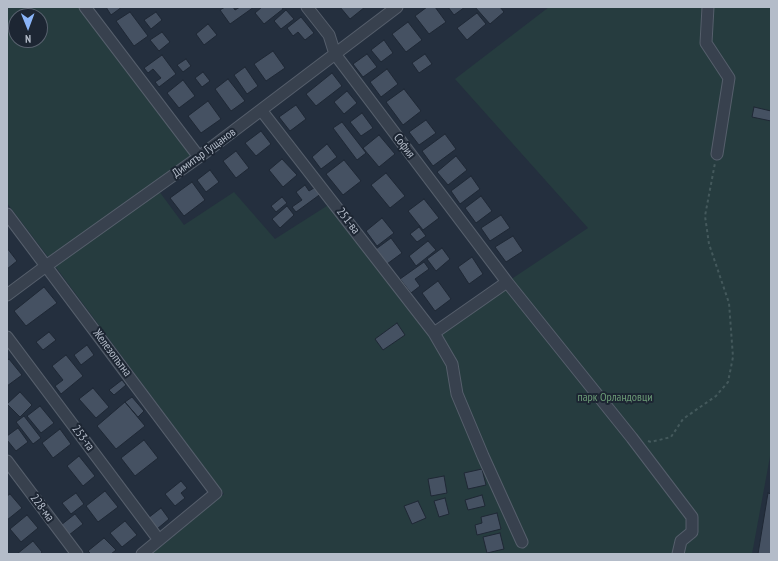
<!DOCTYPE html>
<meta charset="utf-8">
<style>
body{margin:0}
#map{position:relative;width:778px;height:561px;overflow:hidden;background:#242f3e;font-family:"PT Sans Narrow",sans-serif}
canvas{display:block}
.frame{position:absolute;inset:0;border:8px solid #b4bcc9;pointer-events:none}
.north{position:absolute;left:8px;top:8px;width:40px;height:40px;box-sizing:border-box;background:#1d2633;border:1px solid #59626f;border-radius:50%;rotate:179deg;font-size:11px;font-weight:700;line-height:16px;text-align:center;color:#b4bcc9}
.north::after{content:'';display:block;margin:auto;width:14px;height:18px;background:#8ab4f8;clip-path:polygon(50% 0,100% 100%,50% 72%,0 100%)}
</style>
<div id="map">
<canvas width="778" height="561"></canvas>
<div class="frame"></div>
<div class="north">N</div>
</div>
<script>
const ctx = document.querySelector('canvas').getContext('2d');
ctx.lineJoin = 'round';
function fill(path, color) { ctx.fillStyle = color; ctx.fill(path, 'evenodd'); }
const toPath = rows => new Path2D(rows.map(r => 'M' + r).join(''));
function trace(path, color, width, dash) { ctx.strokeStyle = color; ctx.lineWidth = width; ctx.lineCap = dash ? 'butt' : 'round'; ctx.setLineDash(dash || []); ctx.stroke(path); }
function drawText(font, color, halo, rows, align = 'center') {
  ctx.font = font + ' "PT Sans Narrow",sans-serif'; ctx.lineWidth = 4; ctx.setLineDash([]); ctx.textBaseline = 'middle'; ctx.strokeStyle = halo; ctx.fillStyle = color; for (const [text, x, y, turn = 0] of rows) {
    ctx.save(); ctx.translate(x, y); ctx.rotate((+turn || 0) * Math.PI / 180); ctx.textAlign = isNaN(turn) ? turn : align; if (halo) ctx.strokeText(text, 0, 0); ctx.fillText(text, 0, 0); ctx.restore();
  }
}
const green = toPath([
 [7,7,79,7,191,155,153,183,184,225,234,192,275,239,333,202,434,333,507,282,588,228,455,79,549,7,771,7,771,451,752,554,152,554,224,494,58,270,7,203],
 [16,16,40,16,40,40,16,40]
]);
const building = toPath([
 [106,7,122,7,111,15,106,7],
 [225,7,233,7,235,10,240,7,254,7,230,24,220,10,225,7],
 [262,7,282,7,283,9,264,24,255,13,262,7],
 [340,7,365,7,350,19,340,7],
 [427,7,435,7,446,22,429,34,415,16,427,7],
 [448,7,465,7,454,15,448,7],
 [475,7,500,7,504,12,490,24,475,7],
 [286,10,294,19,281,29,274,21,286,10],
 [130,12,148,36,134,46,116,21,130,12],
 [156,12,162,20,151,29,144,20,156,12],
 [477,13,486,24,467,40,457,28,477,13],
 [301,17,314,33,305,40,298,32,293,36,287,28,301,17],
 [408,22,422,40,406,52,392,34,408,22],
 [208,24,217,35,204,45,196,34,208,24],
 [162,32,170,42,159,51,150,40,162,32],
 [384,40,393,53,381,62,371,50,384,40],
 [273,51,285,68,266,81,254,64,273,51],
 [367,54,377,67,363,77,353,64,367,54],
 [425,54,432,64,419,73,412,63,425,54],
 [162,55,176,74,159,87,155,82,161,78,153,69,148,73,144,68,162,55],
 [186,59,191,66,183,72,177,65,186,59],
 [245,67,258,86,247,94,234,75,245,67],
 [387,69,398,84,381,97,370,82,387,69],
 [203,72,210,81,202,87,195,78,203,72],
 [332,73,342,86,316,106,306,94,332,73],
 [228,79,245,101,231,111,215,89,228,79],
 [183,80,195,96,179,108,167,93,183,80],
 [404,89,421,111,403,125,386,102,404,89],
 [347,91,357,103,344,114,334,102,347,91],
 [208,101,221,119,201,133,188,116,208,101],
 [296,105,306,119,290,131,279,117,296,105],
 [754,107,771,111,771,121,752,117,754,107],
 [362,113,373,128,361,136,350,122,362,113],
 [426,120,436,133,419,145,409,132,426,120],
 [342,122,366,153,357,160,333,128,342,122],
 [261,131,271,144,256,156,245,143,261,131],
 [445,134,456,149,433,166,422,151,445,134],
 [379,135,395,154,379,167,363,148,379,135],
 [327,144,337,157,321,169,312,157,327,144],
 [236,151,249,168,236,178,223,161,236,151],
 [456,156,467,170,448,185,437,172,456,156],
 [282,159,297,175,283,187,269,170,282,159],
 [344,160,361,181,343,195,326,174,344,160],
 [210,170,219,182,206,192,197,180,210,170],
 [386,173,405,196,390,208,371,185,386,173],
 [471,176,480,189,460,204,451,191,471,176],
 [192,182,205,200,184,216,170,198,192,182],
 [305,185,309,191,317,186,322,193,296,212,292,207,302,200,296,192,305,185],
 [481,196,492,211,476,223,465,208,481,196],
 [282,197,287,203,276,212,271,206,282,197],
 [424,199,439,218,423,230,408,211,424,199],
 [287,206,294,215,280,228,272,219,287,206],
 [501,215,510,228,490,241,481,228,501,215],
 [382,218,394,233,377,246,366,231,382,218],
 [419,227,426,236,417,242,410,234,419,227],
 [513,236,523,251,506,262,495,247,513,236],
 [391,238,402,253,387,264,376,249,391,238],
 [428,241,436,250,416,266,409,256,428,241],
 [7,248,17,261,7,269,7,248],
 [442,248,450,259,436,271,427,259,442,248],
 [472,257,483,274,469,284,458,267,472,257],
 [424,262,429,269,415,279,420,286,411,293,400,279,424,262],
 [438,281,451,299,435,311,422,293,438,281],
 [44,287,57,303,26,326,14,311,44,287],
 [397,323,405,335,383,350,375,339,397,323],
 [49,332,56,340,43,350,36,342,49,332],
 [87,345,94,355,81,365,74,355,87,345],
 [66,355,83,376,61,394,55,386,63,380,52,366,66,355],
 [9,359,22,375,7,386,7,361,9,359],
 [122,380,126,385,114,395,109,390,122,380],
 [93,388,109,407,96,418,79,399,93,388],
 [20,392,32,405,20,417,7,404,20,392],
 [132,397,144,411,138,417,125,402,132,397],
 [125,402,145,426,116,449,97,426,125,402],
 [40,406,54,423,41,433,27,416,40,406],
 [24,416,41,438,33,444,16,422,24,416],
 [18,428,28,442,16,451,7,440,7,436,18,428],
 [60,429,71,444,53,458,42,443,60,429],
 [144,440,158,458,135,476,121,458,144,440],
 [79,456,95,476,83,486,67,466,79,456],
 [482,469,486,485,468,489,464,473,482,469],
 [444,476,447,493,431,496,428,479,444,476],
 [181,481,187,488,181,493,185,498,175,506,165,494,181,481],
 [105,491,118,507,98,522,86,506,105,491],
 [76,493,84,504,71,514,62,503,76,493],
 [768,493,771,494,771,554,758,554,768,493],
 [10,494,22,508,7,520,7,496,10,494],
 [482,495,485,506,468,510,465,500,482,495],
 [445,498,449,514,439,517,434,501,445,498],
 [418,501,426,518,412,524,404,506,418,501],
 [161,508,169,519,157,529,148,518,161,508],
 [497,513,501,529,477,535,475,525,482,523,481,517,497,513],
 [75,514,83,524,69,535,61,525,75,514],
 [27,515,38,528,21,542,10,529,27,515],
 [125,521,137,535,122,547,110,533,125,521],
 [500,533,504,549,487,553,483,537,500,533],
 [104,538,116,550,111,554,91,554,88,551,104,538],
 [33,541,42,552,40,554,17,554,33,541]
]);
const path = toPath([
 [648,441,651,442,671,437,683,419,716,396,728,382,733,357,729,303,709,244,705,216,715,163]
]);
const minor = toPath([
 [85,7,199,157],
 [307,7,329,35,335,54,507,282],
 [708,7,706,43,729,78,717,154],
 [261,110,434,333,452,364,457,394,483,456,522,542],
 [7,214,216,493,142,554],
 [7,295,46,266,199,157,397,7],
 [434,333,507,282,632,438,692,517,692,532,681,541,678,554],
 [7,337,159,540],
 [7,461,77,554]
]);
const streetNames = [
 ["София",404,146,53],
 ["Димитър Гущанов",204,153,-36],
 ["251-ва",348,221,52],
 ["Железопътна",112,353,53],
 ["253-та",83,438,53],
 ["228-ма",42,508,53]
];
const parkNames = [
 ["парк Орландовци",615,398]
];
fill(green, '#263c3f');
fill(building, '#455162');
trace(building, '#1f2835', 1);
trace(minor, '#565f6c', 13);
trace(path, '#44595c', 2, [3, 3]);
trace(minor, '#38414e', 11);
drawText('12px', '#b4bcc9', '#1d2633', streetNames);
drawText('12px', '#6b9a76', '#1d2633', parkNames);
</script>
